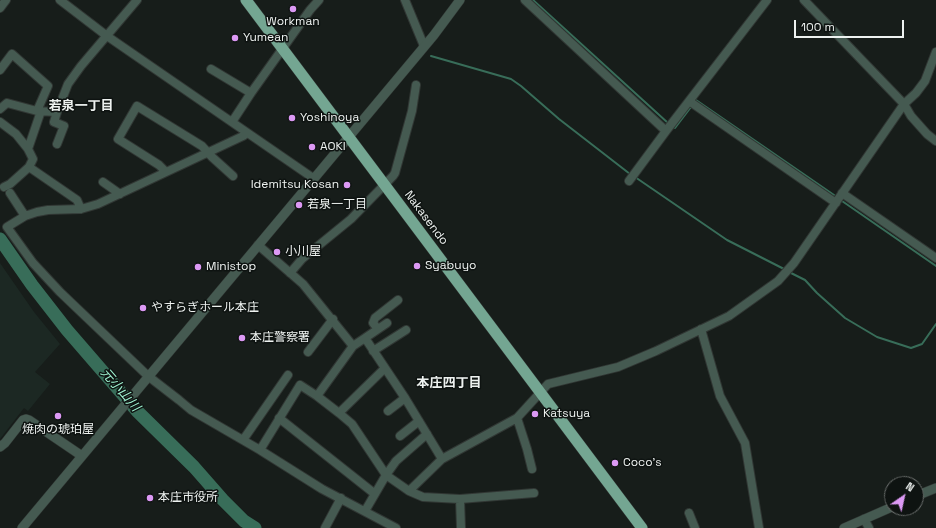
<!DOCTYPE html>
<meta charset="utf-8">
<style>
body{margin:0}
#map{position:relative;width:936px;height:528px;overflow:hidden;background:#171d1a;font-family:"Space Grotesk",sans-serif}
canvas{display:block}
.north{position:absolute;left:884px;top:476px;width:40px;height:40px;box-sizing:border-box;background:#0e1311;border:1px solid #686c6a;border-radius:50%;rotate:34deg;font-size:11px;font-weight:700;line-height:16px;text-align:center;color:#eef2f0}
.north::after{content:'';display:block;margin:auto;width:14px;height:18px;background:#dc99f4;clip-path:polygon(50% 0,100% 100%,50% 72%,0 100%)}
.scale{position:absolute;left:794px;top:20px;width:110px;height:18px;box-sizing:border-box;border:2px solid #eef2f0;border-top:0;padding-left:5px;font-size:12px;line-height:14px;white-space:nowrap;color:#eef2f0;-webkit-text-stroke:3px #0e1311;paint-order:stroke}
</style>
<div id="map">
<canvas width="936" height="528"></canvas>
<div class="north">N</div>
<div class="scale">100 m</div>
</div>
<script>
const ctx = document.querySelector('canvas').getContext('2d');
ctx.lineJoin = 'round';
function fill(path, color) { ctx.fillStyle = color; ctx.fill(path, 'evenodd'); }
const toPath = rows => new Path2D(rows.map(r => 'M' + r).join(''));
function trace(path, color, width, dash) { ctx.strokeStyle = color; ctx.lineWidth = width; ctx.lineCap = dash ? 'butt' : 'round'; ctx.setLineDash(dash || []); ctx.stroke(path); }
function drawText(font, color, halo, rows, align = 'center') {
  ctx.font = font + ' "Space Grotesk","Noto Sans JP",sans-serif'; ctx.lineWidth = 3; ctx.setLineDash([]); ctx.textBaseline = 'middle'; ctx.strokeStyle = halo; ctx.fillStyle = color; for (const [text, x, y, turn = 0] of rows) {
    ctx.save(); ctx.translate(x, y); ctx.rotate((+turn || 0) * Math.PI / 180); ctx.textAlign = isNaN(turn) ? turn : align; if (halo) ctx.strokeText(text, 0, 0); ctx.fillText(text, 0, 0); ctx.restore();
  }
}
const built = toPath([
 [0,263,34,312,60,344,35,372,50,384,28,411,24,408,0,439]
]);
const stream = toPath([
 [533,0,668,123],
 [431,56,511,79,521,86,559,119,630,174],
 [696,100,834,195],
 [675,128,691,107],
 [635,177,727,240,784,269],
 [842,201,936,266],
 [791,273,805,280,817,293,845,318,877,337,911,348,922,344,936,324]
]);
const river = toPath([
 [0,239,32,285,67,330,137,411,194,467,223,500,244,521,255,528]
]);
const minor = toPath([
 [60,0,107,36,313,178],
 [405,0,424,46],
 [525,0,666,131],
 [804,0,904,104,911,116,927,134,936,141],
 [0,8,6,0],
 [211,69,251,93],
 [0,70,12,54,48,86,37,111,7,103,0,109],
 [689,101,836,203],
 [37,111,57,112,68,84,81,66,137,0],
 [0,122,16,134,28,149,33,159,29,167,77,200,81,209],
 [232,122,251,93,310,10,319,0],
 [247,133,243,136,98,204,81,209,48,210,37,212,25,216,7,227,33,263,60,292,148,376,179,400,191,410,260,450,322,489,396,528],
 [57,144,64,126,54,122,57,112],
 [28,149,41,111],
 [166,172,159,165,118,139,137,106,202,146,212,157,233,176],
 [629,181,666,131,767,0],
 [103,182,120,194],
 [4,187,10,184,29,167],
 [10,193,25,216],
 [842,193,936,258],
 [258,245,303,284,353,346,365,338,405,398,442,459],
 [290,273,302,259,351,219,393,176,395,173,412,111,416,85],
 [378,329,373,323,375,318,398,300],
 [701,329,720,396,745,443,759,528],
 [365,338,387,323],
 [373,351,406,330],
 [308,352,333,319],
 [317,396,353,346],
 [388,411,405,398],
 [339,413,352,424,386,475,396,461,427,434],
 [279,418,375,494],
 [517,418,527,449,532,469],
 [400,436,419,421],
 [243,440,288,375],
 [260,450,300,385,317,396,339,413,384,369],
 [409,491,423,497,460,499,461,528],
 [460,499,534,493],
 [365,511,386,475,409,491,442,459,517,418,548,384,618,367,656,351,729,316,778,281,794,263,904,104,916,93,925,81,936,52],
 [689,513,695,528],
 [864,519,869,528],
 [325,528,341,498]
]);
const tertiary = toPath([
 [0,447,5,443,23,420,26,419,29,420,82,456],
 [916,496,936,488],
 [22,528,434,35,460,0],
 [844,528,892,507]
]);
const trunk = toPath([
 [246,0,642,528]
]);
const markers = [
 [293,9,4,"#dc99f4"],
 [235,38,4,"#dc99f4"],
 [292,118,4,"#dc99f4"],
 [312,147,4,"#dc99f4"],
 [347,185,4,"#dc99f4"],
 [299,205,4,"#dc99f4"],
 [277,252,4,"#dc99f4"],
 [417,266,4,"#dc99f4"],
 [198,267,4,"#dc99f4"],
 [143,308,4,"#dc99f4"],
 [242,338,4,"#dc99f4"],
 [535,414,4,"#dc99f4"],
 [58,416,4,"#dc99f4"],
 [615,463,4,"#dc99f4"],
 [150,498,4,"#dc99f4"]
];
const poiNames = [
 ["Workman",293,22,"center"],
 ["Yumean",243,38],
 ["Yoshinoya",300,118],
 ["AOKI",320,147],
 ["Idemitsu Kosan",339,185,"right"],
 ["若泉一丁目",307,205],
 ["小川屋",285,252],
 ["Syabuyo",425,266],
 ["Ministop",206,267],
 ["やすらぎホール本庄",151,308],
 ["本庄警察署",250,338],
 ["Katsuya",543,414],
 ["焼肉の琥珀屋",58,430,"center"],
 ["Coco's",623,463],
 ["本庄市役所",158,498]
];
const streetNames = [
 ["Nakasendo",426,218,53]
];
const neighbourhoodNames = [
 ["若泉一丁目",81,106],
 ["本庄四丁目",449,383]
];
const waterNames = [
 ["元小山川",120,390,49]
];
fill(built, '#1c2823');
trace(stream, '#386d59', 2);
trace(river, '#386d59', 13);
trace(minor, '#313734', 10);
trace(tertiary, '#313734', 10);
trace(trunk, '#313734', 12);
trace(minor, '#455a51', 8);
trace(tertiary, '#455a51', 9);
trace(trunk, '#74a692', 11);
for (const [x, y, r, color] of markers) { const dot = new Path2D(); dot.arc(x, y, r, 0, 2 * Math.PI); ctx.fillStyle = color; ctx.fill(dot); trace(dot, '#0e1311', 1.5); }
drawText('12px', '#eef2f0', '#0e1311', poiNames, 'left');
drawText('12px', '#eef2f0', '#0e1311', streetNames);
drawText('bold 13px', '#eef2f0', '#0e1311', neighbourhoodNames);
drawText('italic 13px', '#a1f6d4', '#0e1311', waterNames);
</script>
